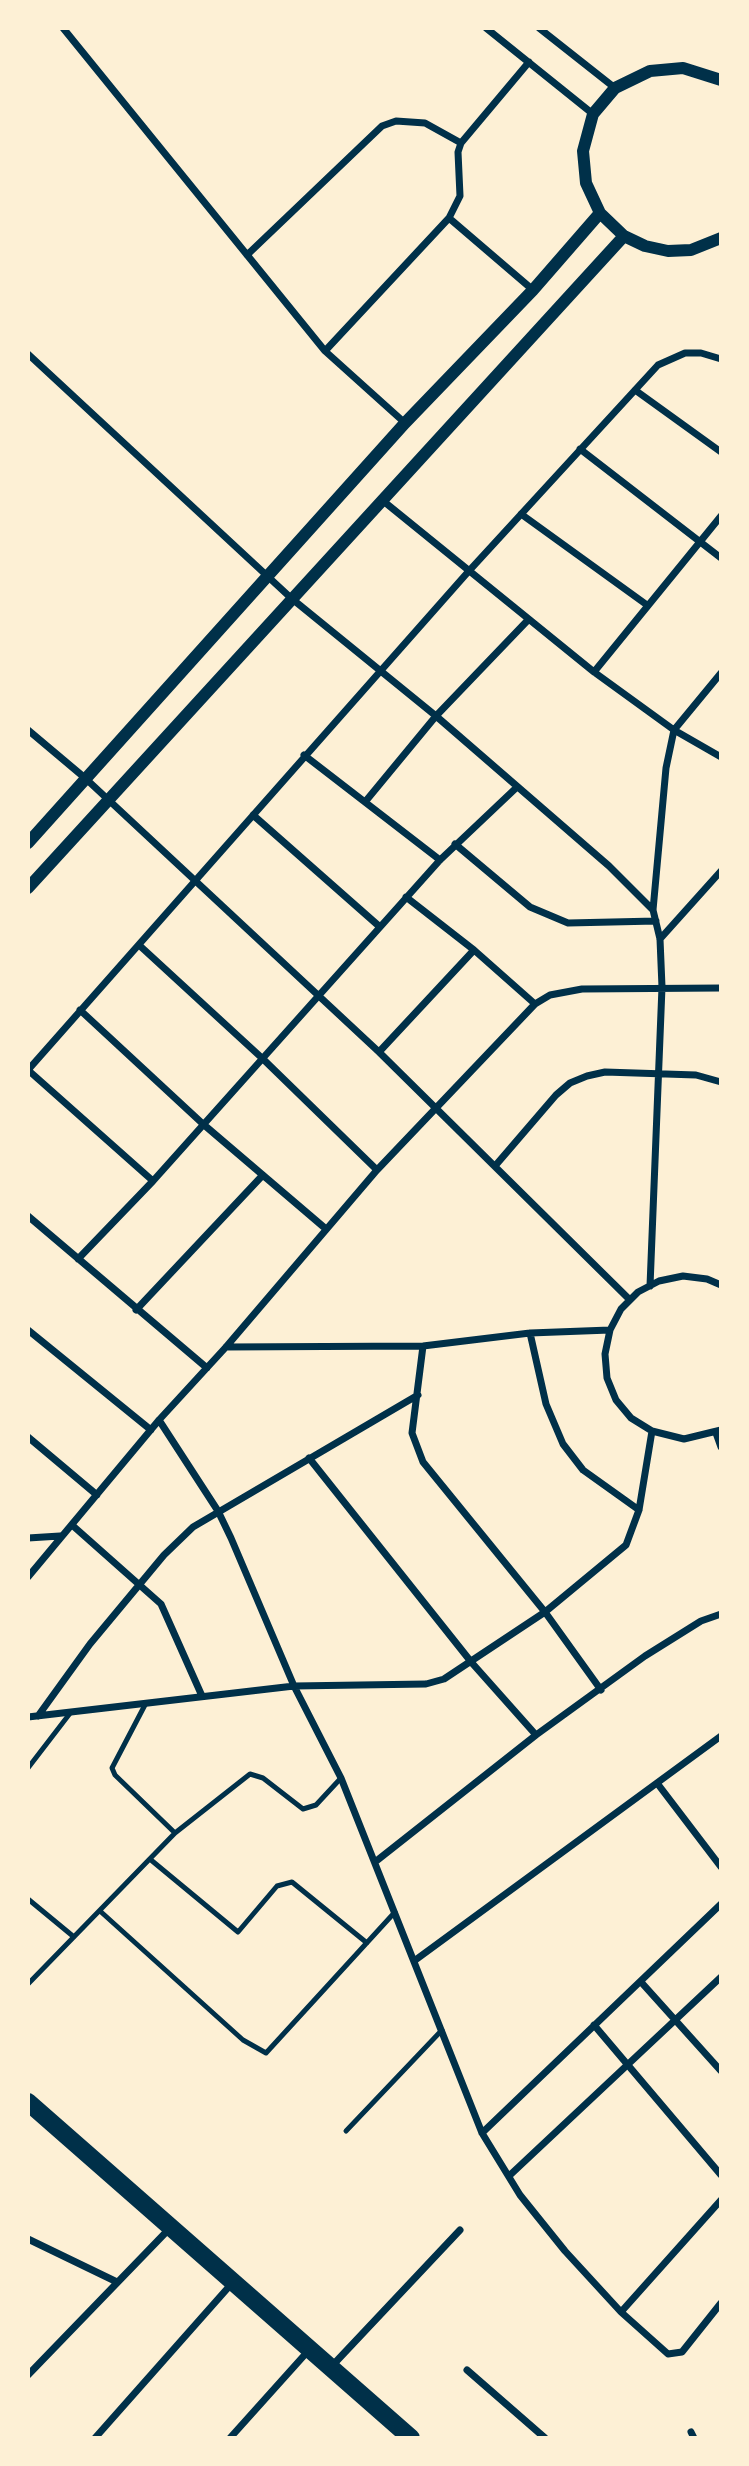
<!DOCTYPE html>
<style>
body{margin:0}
#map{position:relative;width:749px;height:2466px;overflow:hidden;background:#fdf0d5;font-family:Commissioner,sans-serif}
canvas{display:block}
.frame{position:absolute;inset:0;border:30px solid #fdf0d5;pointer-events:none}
</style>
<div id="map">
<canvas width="749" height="2466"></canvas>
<div class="frame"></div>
</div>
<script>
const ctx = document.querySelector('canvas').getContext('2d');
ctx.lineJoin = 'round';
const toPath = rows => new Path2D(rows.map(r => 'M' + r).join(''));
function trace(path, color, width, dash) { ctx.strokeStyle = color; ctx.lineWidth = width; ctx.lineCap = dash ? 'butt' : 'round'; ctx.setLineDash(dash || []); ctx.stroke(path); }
const service = toPath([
 [28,1768,71,1712],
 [175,1833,250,1774,263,1778,303,1809,316,1805,341,1778],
 [151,1860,238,1932,277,1886,292,1882,367,1943],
 [28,1899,74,1937],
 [100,1911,243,2040,266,2053,395,1912],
 [28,1984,175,1833,115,1775,112,1768,146,1703],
 [346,2131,442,2030]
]);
const minor = toPath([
 [63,28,325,351,405,423],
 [486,28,593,114],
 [539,28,615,88],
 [449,218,533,290],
 [247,255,382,126,396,121,425,123,461,143],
 [325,351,449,218,460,196,458,152,461,143,529,62],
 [28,354,291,598,436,716,609,866,653,910],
 [635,390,721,452],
 [580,449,721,558],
 [382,500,594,672,674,730,721,757],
 [521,514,647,605],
 [594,672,721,516],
 [28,730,85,778,379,1052,630,1300],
 [304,755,440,860],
 [365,802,436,716,528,620],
 [253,815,380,927],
 [455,844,530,907,568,923,656,921],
 [406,897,474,950,535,1004],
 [660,939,721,871],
 [139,945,263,1059,377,1170],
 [80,1010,203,1124,326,1229],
 [379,1052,474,950],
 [28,1070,468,572,658,365,685,353,701,353,721,359],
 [28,1070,153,1181],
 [495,1166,556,1095,570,1083,587,1076,605,1072,696,1075,721,1082],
 [28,1216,207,1368],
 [78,1259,153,1181,440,860,516,788],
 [721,1285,707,1279,683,1276,659,1281,638,1292,621,1309,610,1330,605,1354,607,1378,616,1400,631,1418,652,1431,684,1439,721,1430],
 [650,1286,662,987,660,939,653,910,666,768,674,730,721,673],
 [136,1310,262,1176],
 [28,1330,151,1430],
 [530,1333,546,1404,563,1444,583,1470,639,1510],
 [423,1346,412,1433,423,1462,545,1612,601,1690],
 [226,1347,423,1346,530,1333,610,1330],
 [159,1420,218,1511,231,1538,294,1686,341,1778,482,2133,520,2195,565,2251,621,2312,668,2354,682,2352,721,2303],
 [716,1433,721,1447],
 [28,1437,97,1495],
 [309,1458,472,1663,536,1735],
 [72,1525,161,1604,202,1696],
 [28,1538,60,1536],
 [28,1577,159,1420,226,1347,377,1170,535,1004,550,995,582,989,721,988],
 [38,1716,90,1644,164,1555,193,1527,418,1395],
 [28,1717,294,1686,426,1684,444,1679,545,1612,626,1545,639,1510,652,1431],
 [657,1783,721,1867],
 [375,1862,536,1735,645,1656,701,1621,721,1614],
 [414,1961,721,1736],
 [641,1982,721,2071],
 [594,2025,721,2175],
 [482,2133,721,1904],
 [509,2176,721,1977],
 [28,2239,117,2282],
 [621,2312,721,2200],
 [331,2367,460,2230],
 [467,2370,545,2438],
 [28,2375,171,2227],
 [691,2432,694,2438],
 [95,2438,234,2281],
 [230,2438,309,2350]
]);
const tertiary = toPath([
 [721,80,683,68,650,71,615,88,593,114,583,151,586,183,600,213,624,236,645,246,668,251,691,250,721,238],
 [28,843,405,423,533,290,600,213],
 [28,888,624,236]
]);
const primary = toPath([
 [28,2102,411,2438]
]);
trace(service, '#003049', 5);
trace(minor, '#003049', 7);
trace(tertiary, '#003049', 12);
trace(primary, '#003049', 18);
</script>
